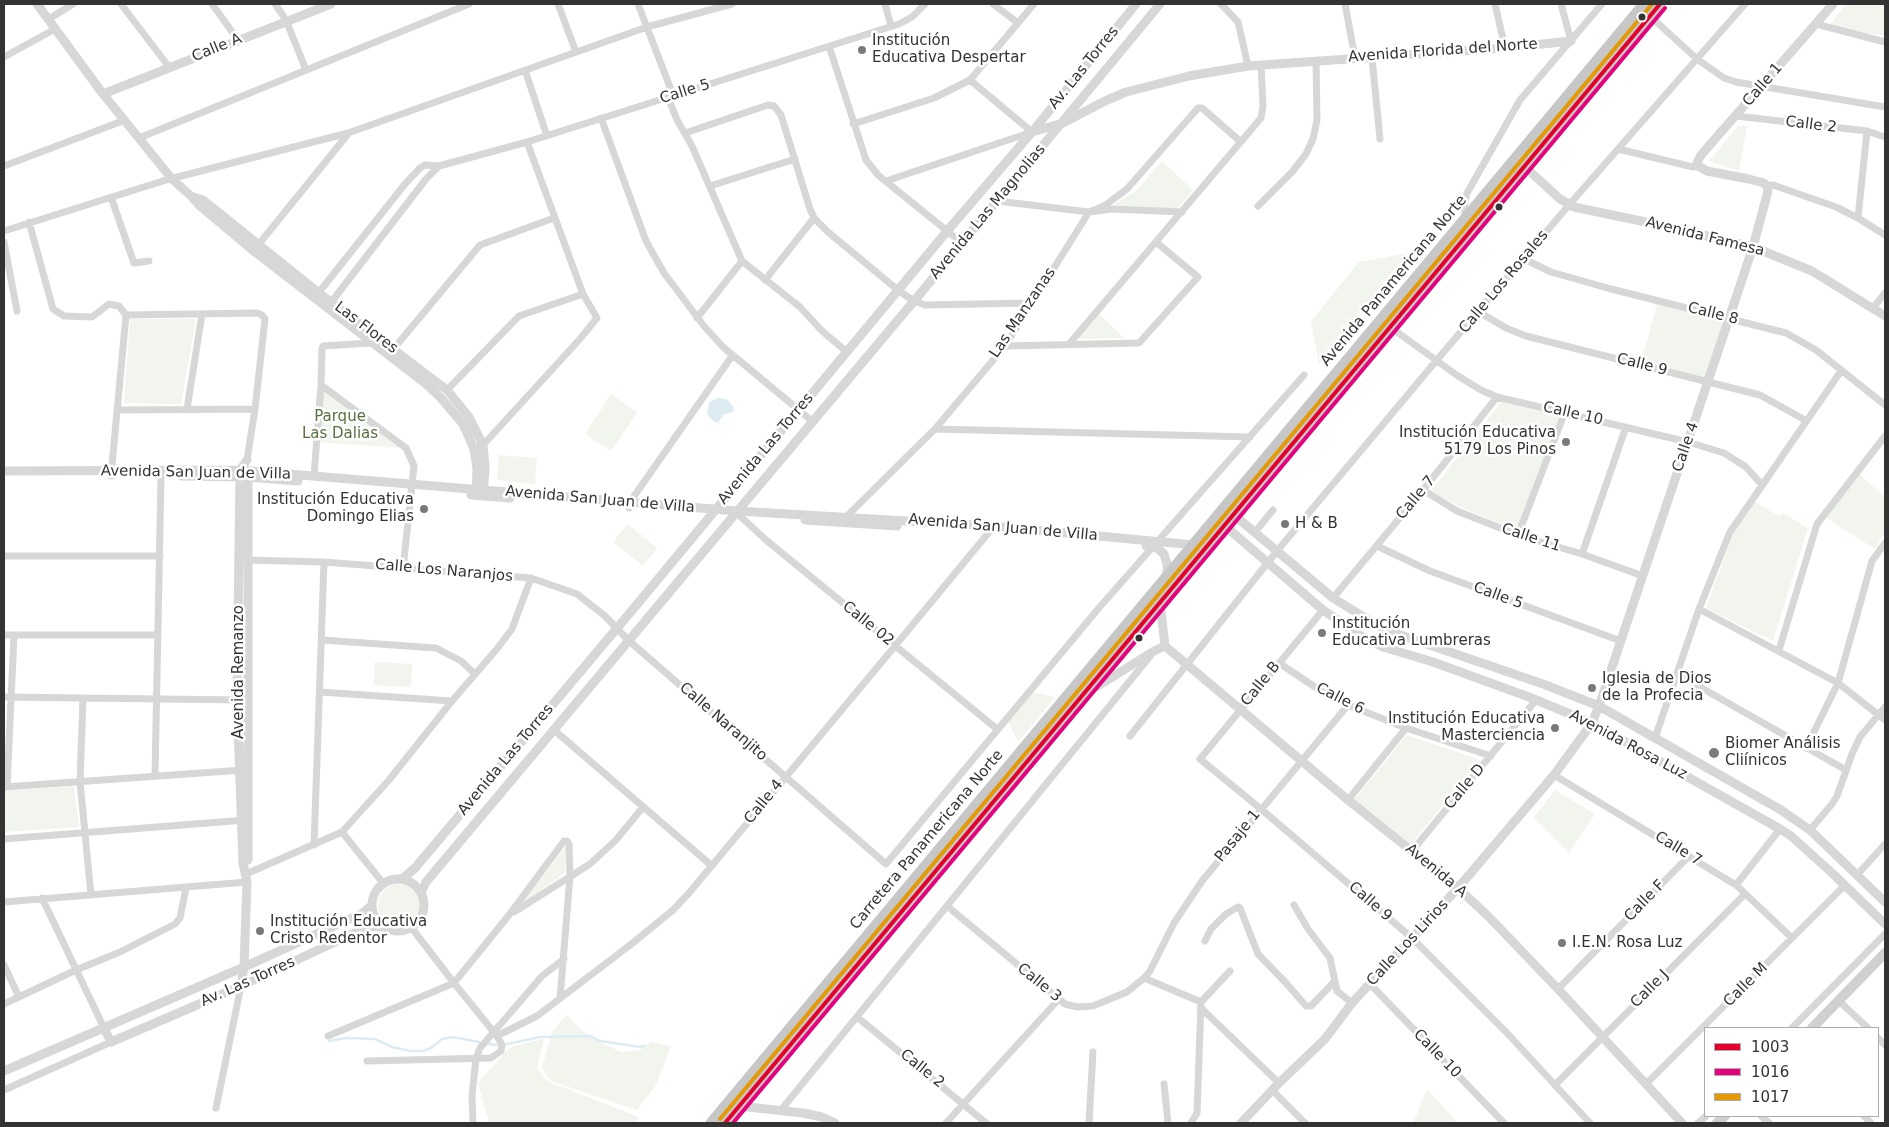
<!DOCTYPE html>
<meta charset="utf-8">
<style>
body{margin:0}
#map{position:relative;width:1889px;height:1127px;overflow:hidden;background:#fff;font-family:"DejaVu Sans",sans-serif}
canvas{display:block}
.frame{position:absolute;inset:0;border:5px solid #333;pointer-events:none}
.legend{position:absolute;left:1704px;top:1027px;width:175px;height:90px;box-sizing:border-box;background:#fff;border:1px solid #adadad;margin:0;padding:6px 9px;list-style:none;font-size:15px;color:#333}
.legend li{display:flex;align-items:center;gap:10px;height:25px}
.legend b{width:25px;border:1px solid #adadad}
</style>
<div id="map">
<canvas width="1889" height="1127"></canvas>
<div class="frame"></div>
<ul class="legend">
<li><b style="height:6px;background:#e4002b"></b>1003</li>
<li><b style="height:6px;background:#e5007d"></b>1016</li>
<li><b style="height:6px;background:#e39a05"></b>1017</li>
</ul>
</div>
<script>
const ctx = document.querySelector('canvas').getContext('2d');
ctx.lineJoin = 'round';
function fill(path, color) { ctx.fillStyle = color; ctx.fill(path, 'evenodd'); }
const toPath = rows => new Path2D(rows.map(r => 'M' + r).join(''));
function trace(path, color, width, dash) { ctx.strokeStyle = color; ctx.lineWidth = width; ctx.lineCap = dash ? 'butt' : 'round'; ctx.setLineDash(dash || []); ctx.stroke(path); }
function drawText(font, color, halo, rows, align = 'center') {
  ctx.font = font + ' "DejaVu Sans",sans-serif'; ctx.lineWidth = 5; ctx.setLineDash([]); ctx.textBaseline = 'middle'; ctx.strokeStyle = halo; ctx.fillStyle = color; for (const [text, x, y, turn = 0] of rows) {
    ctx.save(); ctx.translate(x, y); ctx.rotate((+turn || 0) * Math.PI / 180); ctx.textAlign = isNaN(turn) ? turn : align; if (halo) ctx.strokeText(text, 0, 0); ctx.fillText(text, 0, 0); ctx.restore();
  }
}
const green = toPath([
 [1846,4,1885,4,1885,36,1828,27],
 [1738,126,1747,126,1739,171,1709,161],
 [1162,161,1193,190,1177,209,1113,205,1136,191],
 [1408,253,1319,364,1311,321,1359,262],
 [1658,301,1729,318,1708,381,1640,365],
 [1099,314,1124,338,1078,339],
 [130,319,196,319,181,404,124,403],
 [323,390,402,448,318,442],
 [611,394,637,413,611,451,585,434],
 [1502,401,1560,417,1517,530,1460,507,1431,491],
 [499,455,537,458,535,484,497,480],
 [1859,474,1885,497,1885,532,1875,549,1825,517],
 [1754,501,1779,516,1783,513,1808,528,1773,641,1706,608,1735,529],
 [628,524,657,548,643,566,613,542],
 [375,662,412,664,411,687,374,685],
 [1032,692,1055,697,1018,742,1008,721],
 [1407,735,1480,760,1411,844,1354,800],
 [74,786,79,827,4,832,4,791],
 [1555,790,1595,814,1569,853,1534,818],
 [566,846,565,873,520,905],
 '378 905a21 21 0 1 1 42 0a21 21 0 1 1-42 0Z',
 [567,1015,580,1029,599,1042,621,1052,640,1050,651,1042,671,1046,656,1085,637,1110,551,1081,542,1068,553,1030],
 [544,1039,537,1068,547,1081,638,1117,637,1123,489,1123,478,1083,506,1051,513,1046],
 [1427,1089,1458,1123,1413,1123]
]);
const water = toPath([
 [718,398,725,399,729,401,734,408,733,412,723,415,718,423,713,421,707,414,709,402]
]);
const stream = toPath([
 [329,1041,346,1038,375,1039,392,1047,411,1051,423,1051,431,1048,442,1039,453,1037,479,1042],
 [487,1044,497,1045],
 [503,1045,540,1037,590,1036,600,1041,640,1047,645,1046]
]);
const minor = toPath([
 [121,4,169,67],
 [212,4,238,40],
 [275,4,286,20,306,70],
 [558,4,576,52],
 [638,4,673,95],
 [885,4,891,26],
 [993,4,1018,23],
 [1221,4,1238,22,1248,66],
 [1345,4,1355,58],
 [1495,4,1505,48],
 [1561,4,1571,41],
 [1650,16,1697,59,1724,78,1736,82,1885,107],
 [49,19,73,4],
 [1816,24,1885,42],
 [829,46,866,160,878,175,962,243],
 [4,57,55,29],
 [1372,58,1380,139],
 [525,70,547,136],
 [970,80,1032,132],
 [668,97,677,120,692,146,742,261,697,318],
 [1736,116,1867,131,1885,137],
 [601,118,646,241,664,273,704,326,723,347,812,421],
 [853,124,934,98,970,80,1034,4],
 [685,133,768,105,774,106,781,115,810,209,814,218,828,232,899,291,914,301,925,305,1031,303],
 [139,138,469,4],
 [1618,149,1693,167,1698,166],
 [4,166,125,120],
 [886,181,1032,132],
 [710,186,795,159],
 [1767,186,1773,185,1836,207,1858,218,1885,235],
 [111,197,134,263,149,261],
 [997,201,1089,212,1113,209,1182,212],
 [1258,206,1292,172,1306,154,1313,139,1317,120,1316,61],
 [1466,218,1464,208,1467,193,1520,100,1602,4],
 [1858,218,1867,131],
 [29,222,53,309,64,316,92,317,109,304,119,306,126,315,111,476],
 [4,231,166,180,348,133,647,27,732,4],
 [4,242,17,311],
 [259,244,348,134],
 [1524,259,1551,272,1611,289,1786,333,1816,350,1885,405],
 [742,261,800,307,822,331,847,352],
 [765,280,814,218],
 [316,296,405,184,420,168,425,165,439,166,527,142,899,24,912,17,925,4],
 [329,305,426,179,439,166],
 [1873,308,1885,293],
 [1479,312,1506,328,1526,336,1760,395,1805,420],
 [126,315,257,313,262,315,265,319,255,409,247,460],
 [1390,327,1458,376,1481,390,1497,397,1688,442,1724,453,1746,467,1762,485],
 [1070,343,1261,118,1263,106,1261,65],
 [1005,346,1139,343,1198,277,1156,242],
 [391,352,480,245,554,218],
 [321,385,406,448,414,466,403,568],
 [447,390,519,316,583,294],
 [187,409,202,314],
 [118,410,255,409],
 [935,429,1250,437],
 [474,449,483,445,579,340,597,318,583,294,527,142],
 [314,476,321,385,322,349,323,346,370,343],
 [1423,490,1457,511,1518,535,1582,554,1643,576],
 [629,508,630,502,732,356],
 [741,517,766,540,997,729],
 [846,520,847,516,935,429,1005,346,1089,212,1104,206,1127,189,1198,108,1202,108,1241,142],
 [1255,532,1273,510],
 [1518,535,1565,412],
 [1377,546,1430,571,1621,641],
 [1582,554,1626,427],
 [4,556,160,556],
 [245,560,324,562,531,578,577,594,605,616,628,640,886,864,1098,609,1304,375],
 [1333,598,1423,490,1497,397],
 [1699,609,1838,683,1885,720],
 [1323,610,1200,759,1261,809,1412,938,1507,1033,1590,1123],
 [4,635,158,635],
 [322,640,436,648,461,661,475,674],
 [1779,650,1817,524,1885,436],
 [1279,663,1324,693,1348,705,1406,728,1491,756],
 [1677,674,1846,770],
 [320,692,452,701],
 [4,697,241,700],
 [83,698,80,782,91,895],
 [554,730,712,866],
 [1130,736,1277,551,1436,361,1569,205,1745,4],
 [1655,738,1699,609,1730,532,1841,371],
 [1806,748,1838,683,1872,561,1885,543],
 [1554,775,1736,885,1792,938],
 [155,776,161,476],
 [4,787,243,770],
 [7,787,14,635],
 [1348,800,1406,728],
 [1810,830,1832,804,1837,796,1852,754,1860,737,1885,707],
 [342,832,383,883],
 [4,839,246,820],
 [314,845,324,562],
 [1412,851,1536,700],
 [246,874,342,832,389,780,452,701,496,650,512,629,531,578],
 [1857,875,1885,844],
 [1736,885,1780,829],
 [42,898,104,1028],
 [4,902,247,882],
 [1294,905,1308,929,1330,958,1337,991,1352,1003],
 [947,906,1065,1004,1077,1007,1093,1006,1127,992,1144,978,1150,971,1174,923,1202,881,1348,705],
 [514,912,590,864,616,840,643,807],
 [1205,941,1211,929,1226,914,1238,907,1240,908,1258,954,1286,983,1306,1006,1311,1006,1334,982],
 [4,965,19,997],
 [1144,978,1201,1002,1197,1113,1191,1123],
 [1370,984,1504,1123],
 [1558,989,1689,856],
 [1839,1001,1868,1028],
 [1201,1002,1230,971],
 [4,1004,76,970,120,952,175,924,180,918,186,888],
 [1201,1008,1279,1083],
 [857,1017,986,1123],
 [1792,1028,1885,934],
 [328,1036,454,983,509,915,564,841,567,841,569,844,570,876,560,998],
 [497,1036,537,1016,634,942,673,910,689,893,895,646,990,531,991,526],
 [1878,1038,1885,1045],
 [367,1061,491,1058,501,1051,502,1045,497,1036,454,983,411,927],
 [1164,1084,1168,1123],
 [1646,1084,1845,885],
 [1555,1085,1745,894],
 [4,1090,111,1042],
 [1272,1090,1305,1123],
 [216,1108,241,986],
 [781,1110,1151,655],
 [1761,1116,1769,1123],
 [1864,1116,1871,1123],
 [473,1123,472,1096,476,1058,480,1048,542,976,564,959],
 [946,1123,1058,1000],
 [1089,1123,1093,1052],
 [1698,1123,1706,1116]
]);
const tertiary = toPath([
 [37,4,103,94,172,179,192,197,200,206,255,252,426,384,441,398,463,424,474,449,477,468,476,493],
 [103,94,331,4],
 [1032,132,1063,123,1105,101,1126,92,1189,76,1248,66,1505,48,1571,41],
 [1524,166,1560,199,1574,207,1665,226,1753,247,1812,271,1885,316],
 [193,197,203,200,319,293,447,390,469,417,483,445,485,467,483,496],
 [4,471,240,470,737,511,991,526,1195,545],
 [248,473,248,860],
 [181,476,247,477,298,481],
 [471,495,510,498],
 [1234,515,1333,598,1383,629,1543,684,1599,706,1781,810,1810,830,1885,902],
 [805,520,897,526],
 [1225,526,1323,610,1364,638,1383,647,1433,662,1529,697,1592,723,1780,829,1791,836,1831,872,1885,924],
 [1146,546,1157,548,1164,554,1167,564,1167,577],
 [1160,603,1165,646,1348,800,1458,888,1489,917,1558,989,1682,1123],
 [1088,689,1098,686,1154,651,1165,646],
 '372 905a26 26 0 1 1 52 0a26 26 0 1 1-52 0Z',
 [402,879,415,868,634,608,948,230,1032,132,1136,4],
 [421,893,426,882,914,301,1160,4],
 [241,986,244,967,247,882,243,863,237,700,240,470,247,460],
 [104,1028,111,1042,241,986,365,928,376,926,387,928],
 [4,1071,244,967,363,913,371,906],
 [739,1106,803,1113,822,1117,835,1123],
 [1241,1123,1279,1083,1325,1039,1352,1003,1458,888,1554,775,1592,723,1599,706,1753,247,1768,191,1767,186,1764,183,1749,179,1707,171,1698,166,1697,163,1701,155,1833,4]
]);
const secondary = toPath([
 [1812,1028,1885,953],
 [1717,1123,1725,1116]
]);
const trunk = toPath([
 [711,1123,1644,4],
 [725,1123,1660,4]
]);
const bus1 = toPath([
 [725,1123,1660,4]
]);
const bus2 = toPath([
 [733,1123,1665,8]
]);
const bus3 = toPath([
 [720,1119,1652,4]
]);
const markers = [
 [1642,17,4.5,"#333"],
 [862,50,5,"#7a7a7a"],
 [1499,207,4.5,"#333"],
 [1566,442,5,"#7a7a7a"],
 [424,509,5,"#7a7a7a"],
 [1285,524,5,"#7a7a7a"],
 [1322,633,5,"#7a7a7a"],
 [1139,638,4.5,"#333"],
 [1592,688,5,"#7a7a7a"],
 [1555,728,5,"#7a7a7a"],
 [1714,753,6,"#7a7a7a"],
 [260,931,5,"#7a7a7a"],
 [1562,943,5,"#7a7a7a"]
];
const poiNames = [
 ["Institución",872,41],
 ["Educativa Despertar",872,58],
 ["Institución Educativa",1556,433,"right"],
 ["5179 Los Pinos",1556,450,"right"],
 ["Institución Educativa",414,500,"right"],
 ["Domingo Elias",414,517,"right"],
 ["H & B",1295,524],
 ["Institución",1332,624],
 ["Educativa Lumbreras",1332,641],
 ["Iglesia de Dios",1602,679],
 ["de la Profecia",1602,696],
 ["Institución Educativa",1545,719,"right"],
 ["Masterciencia",1545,736,"right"],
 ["Biomer Análisis",1725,744],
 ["Cliínicos",1725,761],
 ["Institución Educativa",270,922],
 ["Cristo Redentor",270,939],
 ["I.E.N. Rosa Luz",1572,943]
];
const streetNames = [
 ["Calle A",217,48,-22],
 ["Avenida Florida del Norte",1443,51,-4],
 ["Av. Las Torres",1084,68,-51],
 ["Calle 1",1763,85,-49],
 ["Calle 5",685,92,-17],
 ["Calle 2",1811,125,7],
 ["Avenida Las Magnolias",988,212,-50],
 ["Avenida Famesa",1705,237,14],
 ["Avenida Panamericana Norte",1394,281,-50],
 ["Calle Los Rosales",1504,282,-50],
 ["Las Manzanas",1023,313,-56],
 ["Calle 8",1713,314,14],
 ["Las Flores",366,328,37],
 ["Calle 9",1642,365,14],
 ["Calle 10",1573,414,13],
 ["Calle 4",1686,447,-71],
 ["Avenida Las Torres",766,449,-50],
 ["Avenida San Juan de Villa",196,473,1],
 ["Calle 7",1416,498,-50],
 ["Avenida San Juan de Villa",600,500,5],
 ["Avenida San Juan de Villa",1003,528,5],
 ["Calle 11",1531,538,18],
 ["Calle Los Naranjos",444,571,5],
 ["Calle 5",1498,596,20],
 ["Calle 02",868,624,39],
 ["Avenida Remanzo",239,672,-90],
 ["Calle B",1261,684,-51],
 ["Calle 6",1340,699,27],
 ["Calle Naranjito",723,722,41],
 ["Avenida Rosa Luz",1628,745,28],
 ["Avenida Las Torres",506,760,-50],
 ["Calle D",1465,787,-50],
 ["Calle 4",764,802,-51],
 ["Pasaje 1",1238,836,-51],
 ["Carretera Panamericana Norte",927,840,-50],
 ["Calle 7",1678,849,31],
 ["Avenida A",1436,871,40],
 ["Calle F",1645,901,-46],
 ["Calle 9",1370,902,41],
 ["Calle Los Lirios",1408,943,-47],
 ["Av. Las Torres",248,982,-24],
 ["Calle 3",1039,983,39],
 ["Calle M",1746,985,-45],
 ["Calle J",1650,989,-45],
 ["Calle 10",1437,1054,46],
 ["Calle 2",922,1069,39]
];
const parkNames = [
 ["Parque",340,417],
 ["Las Dalias",340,434]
];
fill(green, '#f1f5ed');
fill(water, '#ddebf3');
trace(stream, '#ddebf3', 2.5);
trace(minor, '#d7d7d7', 7);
trace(tertiary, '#d7d7d7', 9);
trace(secondary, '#d0d0d0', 10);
trace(trunk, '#c7c7c7', 11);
trace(bus1, '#e4002b', 4);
trace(bus2, '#e5007d', 4);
trace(bus3, '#e39a05', 4);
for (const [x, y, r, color] of markers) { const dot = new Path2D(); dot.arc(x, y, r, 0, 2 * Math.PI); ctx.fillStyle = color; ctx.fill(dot); trace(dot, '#fff', 2); }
drawText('15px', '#333', '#fff', poiNames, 'left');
drawText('15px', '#333', '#fff', streetNames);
drawText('15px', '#56703f', '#fff', parkNames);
</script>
